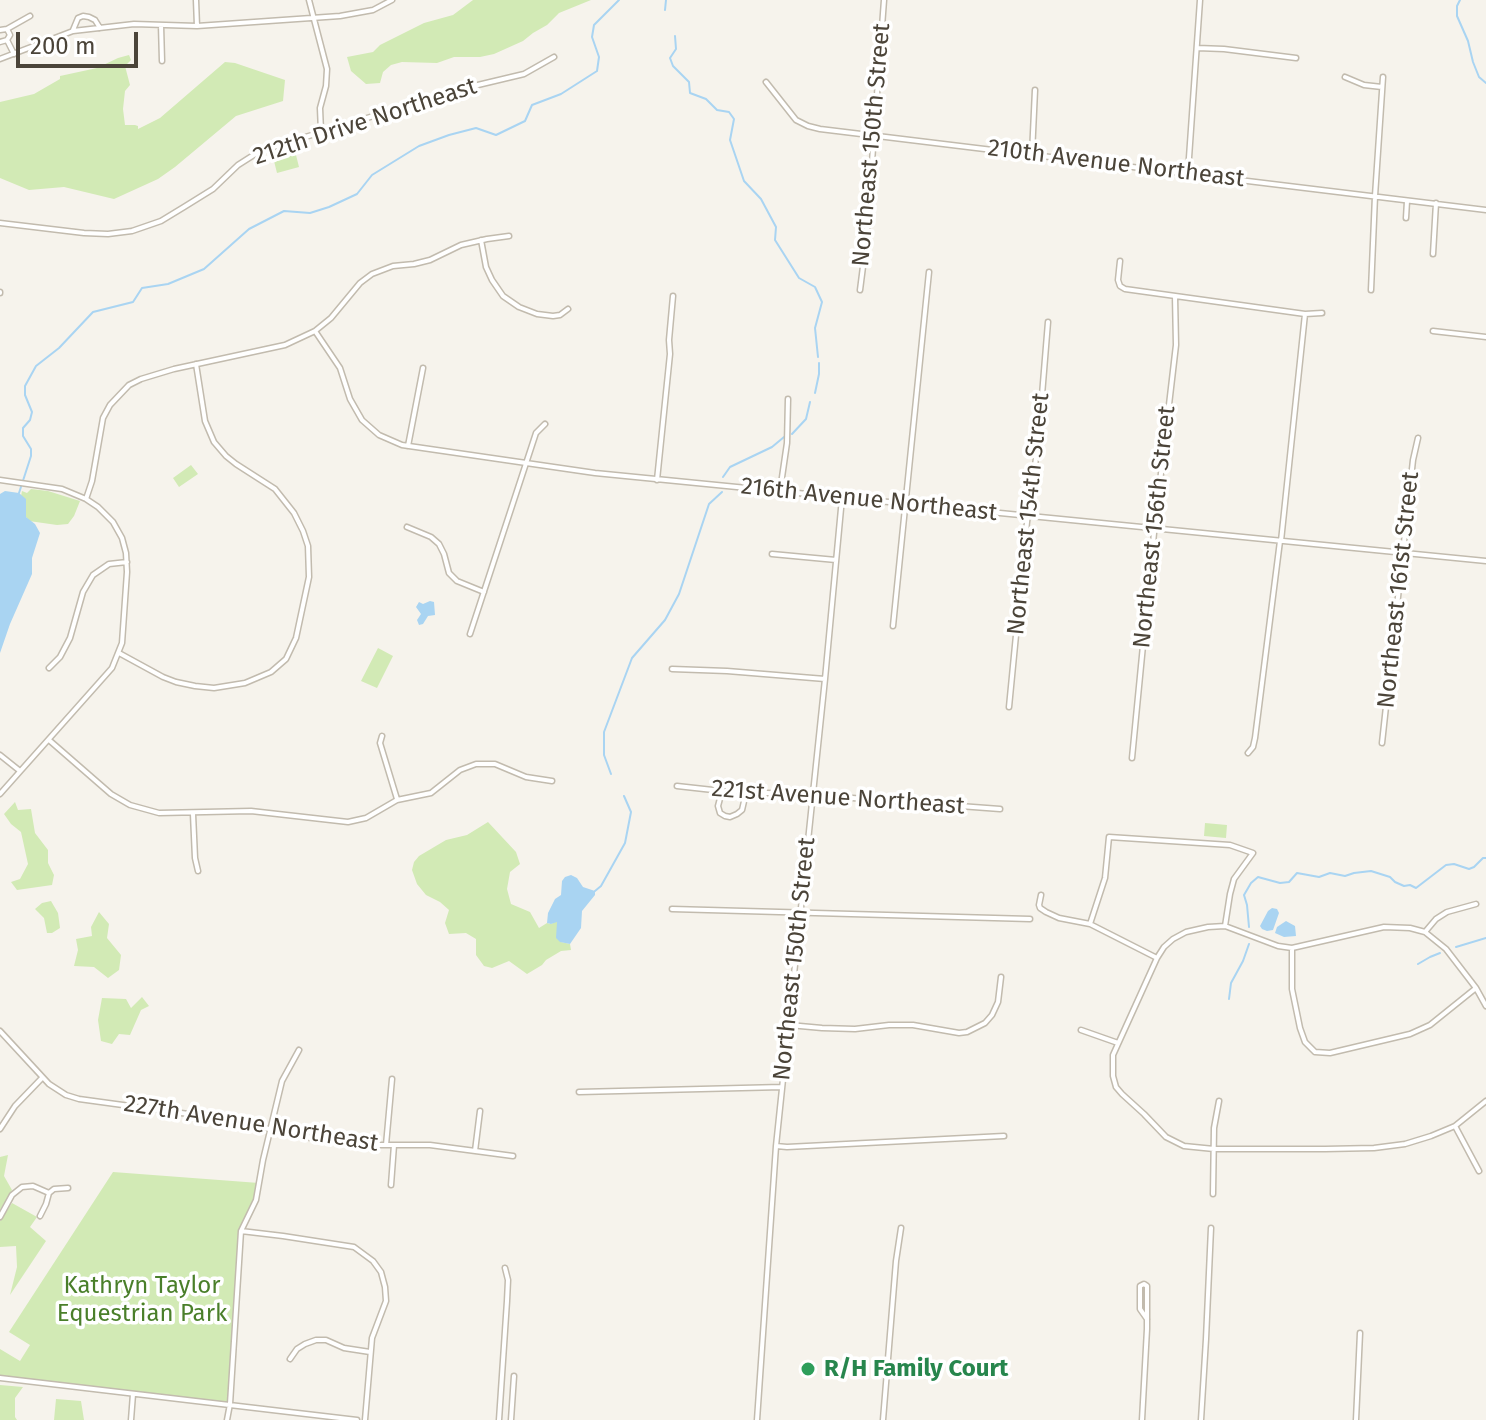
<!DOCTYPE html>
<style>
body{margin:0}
#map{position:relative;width:1486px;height:1420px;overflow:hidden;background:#f6f3ec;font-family:"Fira Sans",sans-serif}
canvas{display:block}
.scale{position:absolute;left:16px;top:32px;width:122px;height:36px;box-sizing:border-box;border:4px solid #4b4439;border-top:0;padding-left:10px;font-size:24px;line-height:28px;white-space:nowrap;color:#4b4439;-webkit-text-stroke:6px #fff;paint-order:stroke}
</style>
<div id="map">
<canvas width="1486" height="1420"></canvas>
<div class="scale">200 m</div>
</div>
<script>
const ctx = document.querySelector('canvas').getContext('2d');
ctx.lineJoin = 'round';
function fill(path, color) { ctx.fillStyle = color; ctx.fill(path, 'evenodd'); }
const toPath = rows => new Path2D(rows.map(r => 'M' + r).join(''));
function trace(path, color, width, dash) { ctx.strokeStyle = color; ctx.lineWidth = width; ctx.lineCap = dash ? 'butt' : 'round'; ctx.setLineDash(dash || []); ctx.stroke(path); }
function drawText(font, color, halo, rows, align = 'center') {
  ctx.font = font + ' "Fira Sans",sans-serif'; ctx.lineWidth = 7; ctx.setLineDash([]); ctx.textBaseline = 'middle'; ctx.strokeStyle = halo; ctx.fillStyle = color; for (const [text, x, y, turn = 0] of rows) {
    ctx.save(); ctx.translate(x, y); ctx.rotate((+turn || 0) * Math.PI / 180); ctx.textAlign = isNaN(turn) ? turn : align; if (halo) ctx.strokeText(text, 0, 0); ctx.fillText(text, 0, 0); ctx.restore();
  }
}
const green = toPath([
 [473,0,591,0,559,13,547,25,533,33,523,41,494,54,480,57,454,57,437,63,402,62,391,65,383,72,380,83,366,84,351,71,347,57,373,52,380,45,424,23,453,15],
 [129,55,131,60,125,66,130,85,125,91,123,109,125,125,135,125,138,126,138,129,160,118,225,62,235,63,285,80,283,101,236,116,175,167,158,179,114,199,64,187,29,190,0,178,0,102,34,94,60,79,60,76,97,68,118,58],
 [294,147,299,167,277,173,272,153],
 [191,465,198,474,179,487,173,478],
 [31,489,48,491,80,501,74,516,68,524,57,525,29,521,26,517,21,496,22,491,27,493],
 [378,648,393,656,377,688,361,681],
 [15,802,18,810,31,809,35,833,48,850,48,863,54,875,52,885,17,890,11,882,20,879,28,864,21,832,11,824,4,814],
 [488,822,516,852,520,864,510,872,507,889,511,904,530,912,539,928,547,923,551,924,557,921,561,942,570,944,571,950,561,951,546,960,542,965,527,974,509,961,492,968,484,966,476,955,476,939,466,933,449,934,445,923,449,910,440,902,426,895,417,884,412,870,414,862,419,856,446,840,467,835],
 [1205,823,1227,825,1226,838,1204,836],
 [51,901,58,913,60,928,52,933,47,933,44,918,35,909,42,903],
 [99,912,109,924,107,938,121,955,119,970,108,978,94,967,74,966,78,950,76,939,92,936,91,927],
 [142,997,149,1006,141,1010,130,1035,119,1034,112,1044,101,1041,98,1020,102,998,126,999,131,1008],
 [8,1155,4,1176,12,1190,0,1210,0,1157],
 [113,1172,259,1183,256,1200,241,1231,230,1404,0,1378,0,1349,20,1361,30,1345,9,1332],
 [12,1203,37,1217,30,1227,46,1241,10,1295,17,1267,16,1246,0,1247,0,1221],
 [0,1385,23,1387,15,1398,15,1417,17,1420,0,1420],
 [56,1399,81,1401,84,1420,54,1420]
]);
const water = toPath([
 [5,491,19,493,26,499,26,517,35,524,40,533,32,558,32,574,10,624,0,653,0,494],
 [430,601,434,602,435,615,428,616,423,624,419,625,417,620,421,614,416,607,419,602,423,604],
 [571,875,577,878,583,887,595,891,595,895,582,911,581,928,570,944,560,942,556,938,557,922,551,924,547,923,548,913,555,899,561,895,562,881,565,877],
 [1272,908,1277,909,1279,913,1273,930,1267,931,1262,929,1260,926,1268,911],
 [1286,921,1295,926,1296,936,1284,937,1275,933,1277,927]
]);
const stream = toPath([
 [1460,0,1457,6,1457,16,1468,41,1473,62,1479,77,1486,83],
 [665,10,666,0],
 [675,36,676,49,670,58,673,66,689,82,690,93,706,99,717,110,729,112,734,119,730,140,744,181,761,199,776,227,775,240,799,278,815,287,822,302,815,328,818,357],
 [815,393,819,374,819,363],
 [792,434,806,419,810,402],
 [723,477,730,467,772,447,784,437],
 [19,493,31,456,31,449,23,436,23,428,30,420,32,412,25,395,25,386,36,366,59,348,93,312,133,302,142,288,168,284,204,269,249,229,284,211,310,213,329,207,357,194,372,175,419,146,449,135,476,128,496,135,525,121,532,105,561,94,597,71,599,57,592,37,594,25,619,0],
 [611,774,604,755,604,732,632,658,665,620,679,594,709,504,722,492],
 [595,891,601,886,625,843,631,812,624,796],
 [1249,927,1247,905,1244,895,1251,883,1258,877,1280,883,1289,882,1297,873,1319,877,1330,873,1345,876,1354,873,1371,871,1390,877,1395,882,1404,886,1410,885,1416,888,1446,865,1454,864,1469,869,1474,867,1483,858,1486,858],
 [1456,947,1486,938],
 [1418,964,1430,957,1440,953],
 [1229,999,1231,983,1243,961,1249,944]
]);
const minor = toPath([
 [196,0,197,26],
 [309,0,327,69,326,86,320,108,321,132],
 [161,25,162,61],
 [7,29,30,16],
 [0,30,7,29,10,35,7,40,0,42],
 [73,30,78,18,83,16,89,17,95,20,100,28],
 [7,40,14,54],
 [1197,48,1224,49,1296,58],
 [0,59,73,31,134,24,197,26,340,16,373,10,392,0],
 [1345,77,1364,85,1382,87],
 [766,82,796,120,808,126,820,129,1486,210],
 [1032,154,1035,90],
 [1188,172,1200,0],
 [1406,218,1407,201],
 [0,223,84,233,108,234,132,231,161,221,184,207,213,189,238,165,260,151,461,89,524,74,554,57],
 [481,240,486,267,492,280,503,296,519,307,537,314,553,316,560,315,568,309],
 [1433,254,1436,203],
 [1120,261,1118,280,1120,286,1125,289,1305,314,1322,313],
 [860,290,866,243,884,0],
 [1371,290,1375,196,1383,77],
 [0,293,0,292],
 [315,331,340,368,350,399,362,420,379,435,402,445,595,473,1486,561],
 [1433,331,1486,337],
 [408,446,423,368],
 [0,480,62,489,86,499,98,507,113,522,122,538,126,553,127,572,122,643,112,668,0,794],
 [657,480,670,354,669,340,673,296],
 [780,491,787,443,788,399],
 [86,499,92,481,103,418,110,405,129,385,141,379,174,369,285,345,315,331,331,318,360,283,372,274,393,266,414,264,430,260,461,245,487,239,509,236],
 [407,527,431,537,439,544,444,554,449,573,457,581,484,592],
 [1281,541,1305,314],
 [772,554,836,560],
 [893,626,929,272],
 [470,634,536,433,545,424],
 [119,653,163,677,176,682,195,686,214,688,245,683,271,672,286,659,296,638,309,577,308,546,303,531,294,513,275,489,236,464,226,456,214,442,205,421,196,364],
 [49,668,60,657,70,638,83,592,93,575,109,564,127,562],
 [672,669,727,671,825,679],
 [1009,707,1027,522,1038,444,1048,322],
 [382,736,380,743,397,799],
 [49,740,111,794,130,805,159,813,251,811,348,822,366,818,397,800,431,793,460,770,476,764,495,764,526,777,552,781],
 [1382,743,1413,460,1418,438],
 [1248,753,1253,747,1255,738,1280,541],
 [0,755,20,771],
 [1132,758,1154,533,1176,345,1175,296],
 [677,786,722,791,812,795,1000,809],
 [722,791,718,806,720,813,725,816,730,817,737,814,742,810,745,797,750,792],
 [193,814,195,858,198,871],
 [1041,895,1039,905,1040,908,1046,912,1059,918,1090,924,1157,958,1164,947,1173,939,1186,932,1208,927,1225,926,1278,946,1292,948,1384,927,1410,928,1425,932,1446,949,1476,988,1486,1006],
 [672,909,1030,919],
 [1090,924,1105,878,1109,837,1230,845,1253,853,1234,879,1230,894,1225,926],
 [1425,932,1436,919,1447,912,1476,904],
 [1292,948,1292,989,1300,1028,1305,1042,1315,1052,1330,1053,1410,1034,1430,1025,1476,988],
 [1157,958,1113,1055,1113,1076,1116,1087,1122,1094,1144,1114,1166,1137,1184,1146,1214,1149,1325,1149,1374,1148,1405,1144,1431,1136,1455,1126,1486,1101],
 [789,1025,822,1028,855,1029,889,1025,913,1025,959,1033,967,1032,985,1023,992,1015,998,1002,1001,977],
 [1081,1030,1118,1043],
 [0,1031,49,1084,66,1095,79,1099,225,1119,304,1137,333,1141,372,1145,430,1145,513,1156],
 [579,1092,782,1087],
 [1455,1126,1479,1171],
 [0,1129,15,1106,42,1078],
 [386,1145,392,1079],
 [776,1146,787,1147,1004,1136],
 [475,1151,480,1111],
 [391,1185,394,1145],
 [49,1193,54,1189,68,1188],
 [1213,1194,1214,1128,1219,1101],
 [40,1216,46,1204,49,1193],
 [0,1217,12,1195,22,1187,33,1186,49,1193],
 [241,1231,283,1236,354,1247,373,1261,381,1272,385,1287,386,1301,372,1338,365,1420],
 [290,1359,297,1349,305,1344,316,1340,326,1340,344,1348,370,1352],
 [0,1378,357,1420],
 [131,1420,133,1394],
 [227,1420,230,1404,241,1231,256,1200,263,1160,282,1081,299,1050],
 [499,1420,507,1301,508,1280,505,1268],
 [511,1420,514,1376],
 [757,1420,776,1146,825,679,842,498],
 [883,1420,896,1261,901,1228],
 [1142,1420,1147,1329,1147,1286,1144,1284,1140,1286,1140,1309,1147,1319],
 [1201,1420,1206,1339,1211,1228],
 [1356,1420,1360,1333]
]);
const markers = [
 [808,1369,8,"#2e9e5b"]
];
const streetNames = [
 ["212th Drive Northeast",365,122,-18],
 ["Northeast 150th Street",872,145,-85],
 ["210th Avenue Northeast",1116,164,7],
 ["216th Avenue Northeast",869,500,6],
 ["Northeast 154th Street",1029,514,-84],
 ["Northeast 156th Street",1155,527,-84],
 ["Northeast 161st Street",1399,590,-84],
 ["221st Avenue Northeast",838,798,4],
 ["Northeast 150th Street",795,959,-84],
 ["227th Avenue Northeast",251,1124,9]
];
const parkNames = [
 ["Kathryn Taylor",142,1286],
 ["Equestrian Park",142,1314]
];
const leisureNames = [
 ["R/H Family Court",824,1369]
];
fill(green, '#d2eab5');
fill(water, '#a9d4f2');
trace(stream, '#a9d4f2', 2);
trace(minor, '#c2bbae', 7);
trace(minor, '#fff', 4);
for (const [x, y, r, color] of markers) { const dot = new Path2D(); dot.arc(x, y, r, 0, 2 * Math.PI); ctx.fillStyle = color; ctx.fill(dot); trace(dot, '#fff', 3); }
drawText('24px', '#4b4439', '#fff', streetNames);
drawText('24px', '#4a7f2a', '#fff', parkNames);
drawText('bold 24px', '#27864d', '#fff', leisureNames, 'left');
</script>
